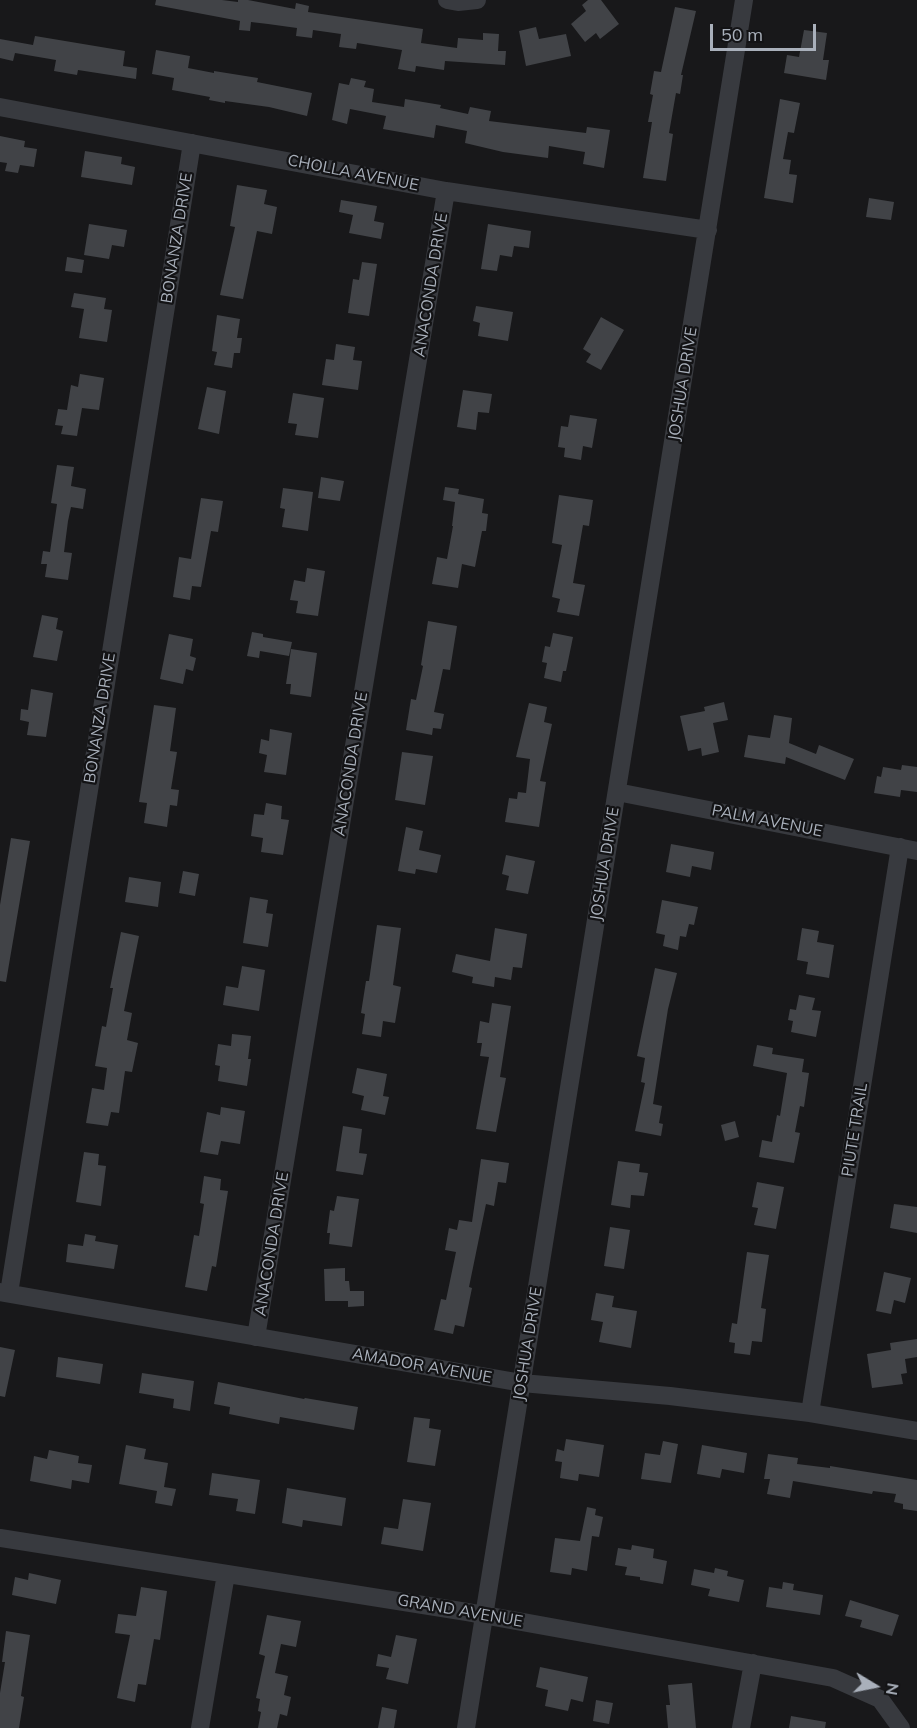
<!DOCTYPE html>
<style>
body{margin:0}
#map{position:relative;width:917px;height:1728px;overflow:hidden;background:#18181a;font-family:Mulish,sans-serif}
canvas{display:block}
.north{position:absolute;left:845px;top:1656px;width:60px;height:60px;-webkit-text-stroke:4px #131315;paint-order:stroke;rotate:100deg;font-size:16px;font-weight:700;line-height:24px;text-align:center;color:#a9b0bb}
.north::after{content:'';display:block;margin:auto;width:21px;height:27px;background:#a9b0bb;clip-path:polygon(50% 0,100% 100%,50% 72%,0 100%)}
.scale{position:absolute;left:710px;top:24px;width:106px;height:27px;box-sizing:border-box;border:3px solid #a9b0bb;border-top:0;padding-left:8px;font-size:18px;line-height:21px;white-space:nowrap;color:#a9b0bb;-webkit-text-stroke:4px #131315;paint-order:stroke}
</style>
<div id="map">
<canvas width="917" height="1728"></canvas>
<div class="north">N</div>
<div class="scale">50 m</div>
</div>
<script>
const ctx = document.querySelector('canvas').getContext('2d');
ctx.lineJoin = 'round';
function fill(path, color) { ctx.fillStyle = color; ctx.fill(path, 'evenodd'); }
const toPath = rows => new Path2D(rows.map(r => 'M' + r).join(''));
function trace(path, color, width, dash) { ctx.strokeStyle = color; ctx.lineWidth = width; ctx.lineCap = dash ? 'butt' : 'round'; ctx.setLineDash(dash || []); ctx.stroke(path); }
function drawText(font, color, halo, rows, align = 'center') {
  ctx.font = font + ' Mulish,sans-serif'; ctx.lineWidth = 4.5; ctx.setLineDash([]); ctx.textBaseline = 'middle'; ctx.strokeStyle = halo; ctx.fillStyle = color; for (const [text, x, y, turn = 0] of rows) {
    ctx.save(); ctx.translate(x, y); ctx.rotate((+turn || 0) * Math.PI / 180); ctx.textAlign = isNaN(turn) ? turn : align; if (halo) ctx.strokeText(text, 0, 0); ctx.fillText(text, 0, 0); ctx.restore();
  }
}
const building = toPath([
 [156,0,222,0,238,2,238,0,248,0,295,9,296,3,309,6,308,12,423,29,421,43,457,48,458,38,483,40,483,33,499,34,498,51,506,51,505,65,445,61,444,70,416,66,415,72,398,69,402,50,357,43,356,49,339,47,341,34,313,30,312,38,296,36,297,28,268,24,251,22,250,31,239,30,240,21,155,5],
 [588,0,601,0,619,24,600,39,596,33,585,42,571,24,586,11,582,5],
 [675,7,696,11,681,75,683,75,680,94,676,93,669,133,673,134,666,181,643,178,652,122,648,122,653,95,650,94,654,71,661,72],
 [536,27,539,39,566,34,571,56,526,66,519,31],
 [804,30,827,33,823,60,829,60,826,80,784,73,787,55,799,57],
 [35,36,125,51,123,66,137,68,136,79,78,70,77,75,54,71,56,60,15,53,13,61,0,58,0,39,33,45],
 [156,50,190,56,188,68,214,73,214,71,258,78,257,82,312,93,307,116,269,107,225,101,225,103,209,100,210,97,172,90,174,78,152,74],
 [351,78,366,81,364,87,374,89,372,102,404,107,405,99,441,105,440,108,468,114,470,107,491,111,489,121,586,133,587,127,610,130,604,168,583,164,585,152,549,146,548,158,503,152,465,143,467,131,436,125,434,138,383,129,386,116,350,109,347,124,332,120,339,83,349,85],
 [780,99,800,103,794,133,788,132,783,159,791,160,789,174,797,175,793,203,764,198],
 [0,136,25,141,24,147,37,149,34,167,20,165,18,173,5,171,7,163,0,162],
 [85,151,122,157,121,164,135,167,132,185,81,177],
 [237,185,267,190,264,204,277,207,272,234,257,231,243,299,220,295,235,227,230,226],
 [869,198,894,202,891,220,866,217],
 [341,200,377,206,374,221,384,223,381,239,349,233,353,215,339,212],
 [89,224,127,230,124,247,112,245,109,259,84,255],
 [488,224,531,231,529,248,514,246,512,257,500,255,497,271,481,269],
 [67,257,84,260,82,273,65,271],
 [362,262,377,264,369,316,348,313,353,279,359,280],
 [74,293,106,298,104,309,112,310,107,342,79,338,84,309,71,307],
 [476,306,513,312,508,341,478,336,480,323,473,321],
 [217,315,240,319,237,338,242,338,240,353,234,353,232,368,214,365,217,352,212,351],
 [601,317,624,330,601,370,586,362,591,354,583,349],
 [336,344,355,347,353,360,362,361,358,390,322,385,326,359,334,360],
 [80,374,104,378,99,410,82,408,77,436,61,434,63,426,55,425,58,409,67,410,71,385,78,387],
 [207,387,226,391,219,434,198,429],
 [463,390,492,394,489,413,478,412,476,430,457,427],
 [293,393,324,398,318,438,295,435,297,424,288,423],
 [570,415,597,419,592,448,583,446,581,460,564,457,565,448,558,447,561,426,568,427],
 [57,465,74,467,71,486,86,489,83,509,71,507,68,521,64,552,72,553,68,580,45,577,47,564,41,564,43,551,50,552,57,504,51,503],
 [321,477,344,481,340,501,318,498],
 [445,487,459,489,458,494,484,499,482,513,488,514,486,531,482,531,475,567,462,564,458,588,432,584,437,557,447,559,453,526,452,526,455,502,443,500],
 [283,488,313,492,308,531,282,527,285,509,280,508],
 [559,495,593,500,589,526,583,525,573,583,585,585,579,616,557,612,560,599,552,597,562,545,552,543],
 [201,498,223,501,218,532,211,531,201,587,192,586,190,600,173,597,179,557,191,559],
 [307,568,325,571,318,616,296,613,298,601,290,600,294,580,305,582],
 [42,615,58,618,56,629,63,631,57,661,33,657],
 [428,621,457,626,450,670,443,669,434,712,444,714,441,729,433,728,432,735,406,730,411,699,416,700,423,666,421,665],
 [252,632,263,634,263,637,292,642,289,656,260,651,259,658,247,656],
 [553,633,573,637,566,671,563,671,561,682,544,678,547,663,542,662,545,646,550,647],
 [169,634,193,639,190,656,196,658,193,671,186,669,183,684,160,679],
 [291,649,317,653,311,697,290,694,291,684,286,684],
 [31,689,53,693,46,737,27,735,29,722,20,720,21,709,28,710],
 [724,702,728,720,713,723,719,752,702,756,701,748,688,751,680,716,705,711,704,707],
 [529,703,547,707,544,722,552,724,540,781,546,782,539,827,505,822,509,798,517,799,518,792,526,793,530,759,516,757],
 [154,705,176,708,170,751,177,752,171,789,179,790,177,806,170,805,167,827,144,823,147,803,139,802],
 [774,715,792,718,789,743,816,754,819,745,854,759,845,780,786,757,785,764,744,757,748,735,770,738],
 [270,729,292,733,286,775,264,772,267,755,259,753,261,739,269,741],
 [402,752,433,756,425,805,395,800],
 [902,765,917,767,917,792,901,790,900,797,874,793,877,776,881,777,883,767,901,770],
 [266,803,282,806,281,819,289,820,283,855,261,852,263,838,251,836,254,814,264,815],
 [406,827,423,831,419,850,441,855,437,873,416,869,415,874,398,871],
 [11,838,30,841,6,982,0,981,0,905],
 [671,844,714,852,711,870,692,866,690,877,666,872],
 [506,855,535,861,528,894,506,890,509,876,502,874],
 [183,871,199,874,195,896,179,893],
 [129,877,161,882,158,907,125,902],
 [250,897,268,900,266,913,273,914,268,947,243,943],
 [662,900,698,907,694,925,689,924,686,937,680,936,678,950,663,946,665,935,656,933],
 [377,925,401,928,393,985,401,987,395,1023,383,1021,381,1037,362,1034,365,1014,361,1013,366,981,369,981],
 [495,928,527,934,522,968,513,967,511,980,495,977,494,987,472,983,473,977,452,972,456,954,490,961],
 [802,928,819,931,817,942,834,945,829,978,806,974,808,962,797,960],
 [121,932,139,936,124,1011,132,1013,127,1040,138,1043,132,1072,125,1071,119,1113,111,1112,108,1126,86,1123,92,1088,104,1090,107,1068,95,1066,102,1026,106,1027,113,988,110,988],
 [242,966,265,970,259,1011,223,1005,226,986,238,988],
 [655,968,677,973,668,1009,653,1104,662,1106,659,1123,663,1124,661,1136,635,1131,645,1083,641,1082,645,1058,637,1056],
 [799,995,815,998,812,1010,821,1011,816,1037,791,1032,793,1021,788,1020,790,1009,796,1010],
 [492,1003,511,1006,500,1077,506,1078,496,1132,476,1129,489,1057,480,1056,482,1043,477,1043,480,1021,489,1023],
 [232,1034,251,1036,248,1059,251,1059,247,1086,218,1081,220,1066,215,1065,218,1044,231,1046],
 [757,1045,773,1048,772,1054,804,1059,802,1072,809,1073,804,1107,800,1106,795,1132,800,1133,794,1163,759,1157,762,1140,772,1142,777,1115,780,1116,787,1073,753,1066],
 [357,1068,387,1074,383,1096,389,1097,385,1115,361,1110,364,1096,352,1093],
 [221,1107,245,1111,240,1144,221,1141,218,1155,200,1152,207,1112,220,1115],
 [735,1121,739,1137,725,1141,721,1125],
 [343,1126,362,1129,359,1153,367,1154,363,1175,336,1171],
 [84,1152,99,1154,98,1165,106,1166,101,1206,76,1202],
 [481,1159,509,1163,506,1183,498,1182,494,1206,486,1204,469,1287,472,1288,464,1327,455,1325,453,1334,434,1330,441,1299,446,1300,456,1252,445,1250,449,1228,457,1230,459,1220,472,1222],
 [618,1161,640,1164,639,1172,648,1173,644,1196,631,1195,630,1208,611,1205],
 [204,1176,221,1179,220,1190,228,1191,216,1267,212,1266,207,1291,185,1287,194,1235,199,1236,204,1204,200,1203],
 [757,1182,784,1187,776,1229,754,1225,758,1208,752,1207],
 [337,1196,359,1199,352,1247,329,1244,330,1233,327,1233,330,1210,334,1211],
 [894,1204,917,1207,917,1233,890,1228],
 [610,1227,630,1230,624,1269,604,1266],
 [85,1234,96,1236,95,1241,118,1245,114,1269,66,1262,68,1244,83,1246],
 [747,1252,769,1255,761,1308,766,1309,762,1342,752,1341,750,1355,734,1353,735,1343,729,1342,732,1323,737,1324],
 [345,1268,345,1281,349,1281,350,1291,364,1291,364,1306,348,1307,348,1301,325,1301,324,1269],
 [884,1272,911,1278,905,1303,894,1300,891,1314,876,1311],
 [596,1293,614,1296,612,1307,637,1311,631,1348,599,1342,603,1322,591,1320],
 [917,1339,917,1357,905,1359,907,1373,901,1374,903,1384,872,1388,867,1354,891,1350,890,1343],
 [0,1347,15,1350,5,1397,0,1396],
 [58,1357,103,1364,100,1384,56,1377],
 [142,1373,194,1381,190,1411,173,1408,174,1399,139,1393],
 [218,1382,304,1399,305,1398,358,1407,354,1430,280,1417,279,1424,229,1414,230,1407,214,1404],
 [414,1417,430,1419,429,1428,441,1430,435,1466,407,1462],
 [566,1439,604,1445,599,1477,579,1474,578,1481,560,1478,562,1462,555,1461,557,1449,564,1451],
 [663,1441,678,1444,671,1483,641,1479,645,1453,660,1455],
 [126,1445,146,1449,144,1459,168,1463,164,1487,176,1489,172,1506,155,1503,157,1491,119,1484],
 [702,1445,747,1453,744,1473,722,1469,720,1478,697,1474],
 [49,1450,79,1456,78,1463,92,1465,89,1483,72,1480,71,1489,30,1481,34,1456,47,1459],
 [768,1454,798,1458,797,1464,830,1468,830,1466,917,1480,917,1511,903,1509,903,1504,894,1502,896,1494,873,1491,872,1494,793,1481,790,1498,767,1494,770,1479,764,1479],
 [212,1473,260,1480,255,1514,236,1511,238,1499,209,1495],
 [287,1488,346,1498,342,1526,303,1520,302,1527,282,1523],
 [403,1499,431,1503,423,1551,381,1544,384,1527,398,1529],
 [587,1507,596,1509,595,1515,603,1517,599,1537,592,1536,587,1571,572,1568,571,1575,550,1572,555,1538,580,1541],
 [632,1545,654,1549,653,1558,667,1561,663,1584,640,1580,640,1577,625,1575,627,1567,615,1565,618,1548,631,1550],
 [715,1568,728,1571,727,1576,744,1580,739,1602,708,1596,710,1589,691,1585,694,1569,714,1573],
 [29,1573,61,1580,56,1604,12,1595,15,1577,28,1580],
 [783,1582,794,1584,793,1590,823,1595,820,1615,766,1607,769,1587,782,1589],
 [141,1587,167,1591,160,1640,154,1639,146,1685,138,1684,135,1702,117,1698,130,1635,115,1633,118,1614,136,1616],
 [850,1600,899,1615,892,1636,860,1627,862,1620,845,1616],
 [267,1615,301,1621,296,1647,281,1644,275,1673,288,1676,284,1695,291,1697,287,1716,280,1714,277,1728,258,1728,261,1712,258,1711,260,1699,256,1698,265,1656,259,1654],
 [6,1631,30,1635,21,1696,24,1697,19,1728,0,1728,0,1693,5,1662,2,1662],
 [396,1635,417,1639,408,1684,386,1679,389,1668,376,1666,378,1654,391,1657],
 [540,1667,588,1677,583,1702,571,1699,568,1711,545,1706,548,1690,536,1687],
 [692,1683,696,1728,668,1728,666,1705,670,1705,668,1685],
 [596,1700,613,1703,609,1724,593,1721],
 [382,1707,397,1710,394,1728,378,1728],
 [791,1716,826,1722,825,1728,789,1728]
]);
const minor = toPath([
 [447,0,458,2,477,0],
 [0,107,446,191,708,230],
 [617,792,917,851],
 [0,1292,522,1383,670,1396,810,1413,917,1431],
 [9,1293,192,143],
 [256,1337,446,191],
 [810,1413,900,847],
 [0,1538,467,1612,833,1678,880,1699,901,1728],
 [200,1728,226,1574],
 [466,1728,744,0],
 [741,1728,753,1663]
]);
const streetNames = [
 ["CHOLLA AVENUE",353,173,11],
 ["BONANZA DRIVE",177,238,-81],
 ["ANACONDA DRIVE",431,285,-81],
 ["JOSHUA DRIVE",683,384,-81],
 ["BONANZA DRIVE",100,718,-81],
 ["ANACONDA DRIVE",351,764,-81],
 ["PALM AVENUE",767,821,11],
 ["JOSHUA DRIVE",605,864,-81],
 ["PIUTE TRAIL",855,1130,-81],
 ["ANACONDA DRIVE",272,1244,-81],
 ["JOSHUA DRIVE",528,1344,-81],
 ["AMADOR AVENUE",422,1366,10],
 ["GRAND AVENUE",460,1611,10]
];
fill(building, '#414347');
trace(minor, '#383a3f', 18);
drawText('16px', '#a9b0bb', '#131315', streetNames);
</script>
